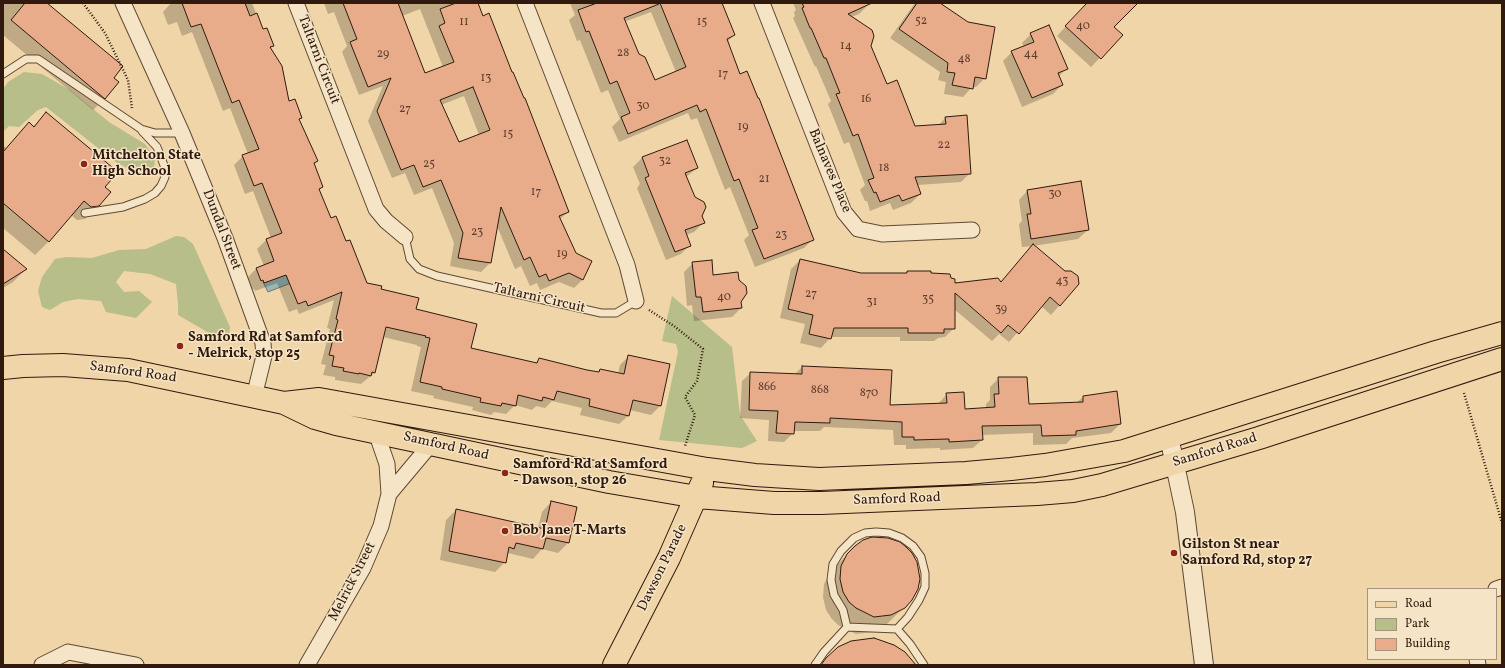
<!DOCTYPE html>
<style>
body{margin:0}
#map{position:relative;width:1505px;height:668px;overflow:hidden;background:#efd5a7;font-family:Vollkorn,serif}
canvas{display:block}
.frame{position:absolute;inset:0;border:4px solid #301a0f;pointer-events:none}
.legend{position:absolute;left:1367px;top:588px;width:130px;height:72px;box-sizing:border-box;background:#f5e4c6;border:1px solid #a6937d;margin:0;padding:5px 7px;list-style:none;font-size:12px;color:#301a0f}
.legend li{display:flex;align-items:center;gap:8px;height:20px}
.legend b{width:20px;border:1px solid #a6937d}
</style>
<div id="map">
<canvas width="1505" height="668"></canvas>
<div class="frame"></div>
<ul class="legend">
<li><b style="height:5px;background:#efd5a7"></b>Road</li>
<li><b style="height:11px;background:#b7be89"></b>Park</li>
<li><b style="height:11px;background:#e9ac8a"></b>Building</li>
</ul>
</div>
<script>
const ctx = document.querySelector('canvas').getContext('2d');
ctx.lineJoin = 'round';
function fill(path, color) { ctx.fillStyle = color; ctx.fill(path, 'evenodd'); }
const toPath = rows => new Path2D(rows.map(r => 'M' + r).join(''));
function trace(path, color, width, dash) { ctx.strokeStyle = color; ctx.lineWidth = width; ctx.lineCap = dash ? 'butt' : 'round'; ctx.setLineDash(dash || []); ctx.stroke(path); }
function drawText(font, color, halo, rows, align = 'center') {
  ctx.font = font + ' Vollkorn,serif'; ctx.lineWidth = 3; ctx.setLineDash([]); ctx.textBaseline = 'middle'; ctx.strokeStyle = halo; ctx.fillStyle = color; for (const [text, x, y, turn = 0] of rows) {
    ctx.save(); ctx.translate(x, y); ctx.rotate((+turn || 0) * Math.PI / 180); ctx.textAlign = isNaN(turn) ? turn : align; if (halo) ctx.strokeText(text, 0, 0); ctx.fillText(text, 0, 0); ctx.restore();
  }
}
const green = toPath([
 [24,72,42,74,70,90,109,122,145,144,155,158,154,168,147,174,136,172,117,163,46,107,38,110,19,127,9,126,3,132,3,89,8,82],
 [176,236,184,237,193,244,230,327,229,336,221,340,178,315,178,304,176,284,150,274,124,271,116,282,124,292,139,291,152,302,136,318,106,312,101,301,78,299,63,302,50,310,42,307,38,291,42,277,55,259,66,257,92,258,119,250,146,249],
 [672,296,732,347,740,415,757,441,742,448,659,440,678,352,676,344,662,341]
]);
const water = toPath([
 [287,272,291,283,268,292,263,282,287,272]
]);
const shadow = toPath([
 [3,3,24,3,31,9,37,3,46,3,105,98,93,110,3,35],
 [171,3,252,3,263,31,273,46,270,48,288,103,301,117,298,121,317,161,313,165,322,187,319,190,330,220,346,242,367,284,415,310,470,349,535,364,539,359,587,370,597,372,600,370,618,374,620,365,629,356,660,406,651,415,630,410,628,416,619,424,580,415,582,408,552,401,545,408,536,406,532,410,515,405,506,414,494,412,491,415,472,410,473,407,433,398,434,396,411,391,421,347,417,346,417,345,383,337,374,373,361,384,335,380,335,377,323,375,326,365,321,364,330,329,327,328,334,300,299,314,297,309,289,312,277,283,255,291,254,289,252,289,248,277,257,268,264,266,257,249,266,240,271,238,253,191,245,194,234,165,243,156,248,154,230,108,223,111,192,32,182,36,177,22,168,25,163,12],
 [324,3,476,3,568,212,560,219,583,279,574,288,559,282,540,290,537,283,530,286,521,266,515,269,497,226,490,263,481,272,450,266,454,243,432,188,414,195,405,173,392,178,368,121,383,86,359,95,342,52,347,46,334,12,328,14],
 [420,9,443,67,425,74,402,16],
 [464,96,479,135,459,144,441,105],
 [570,3,721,3,734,35,727,42,740,75,813,239,804,248,755,267,744,240,749,235,730,187,725,190,697,118,691,120,688,113,619,142,612,127,620,119,608,90,601,93,580,40,577,41,569,20,575,15],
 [651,12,676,72,654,81,638,55,624,22],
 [793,3,867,3,868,5,859,14,851,17,870,46,886,85,915,127,938,126,945,118,970,173,961,182,917,185,920,194,911,203,893,210,890,203,870,211,867,201,865,201,860,190,865,185,849,142,844,144,828,104,831,101,816,66,815,67,793,18,795,16,794,12,796,10],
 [915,3,938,3,985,78,976,87,972,87,963,97,944,94,946,82,938,80,940,72,890,38],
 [1087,3,1136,3,1113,27,1122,35,1091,67,1057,36],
 [1031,34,1067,68,1058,77,1062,85,1053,94,1022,107,1003,61,1012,52,1024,47,1022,43],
 [46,113,104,187,98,205,85,219,77,220,71,215,48,242,35,255,3,228,3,145,6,148,29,123,33,127],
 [686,141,697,168,686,177,703,223,694,232,686,235,690,245,681,254,666,260,637,188,640,184,633,167,642,158],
 [1028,190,1088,230,1078,239,1033,246,1078,284,1051,315,1041,306,1009,342,999,334,992,341,954,309,954,328,945,337,938,338,934,341,900,341,900,337,831,337,821,348,800,343,805,324,780,318,791,269,800,260,861,274,905,274,907,272,930,274,954,284,1001,282,1032,246,1022,247,1019,224,1022,221,1019,200],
 [3,250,26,269,13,282,3,288],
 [693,263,712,276,740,302,741,308,732,317,694,321,692,305,687,306,684,272],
 [802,367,889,406,938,404,947,394,964,410,986,409,986,404,990,400,990,387,999,378,1028,405,1076,403,1083,397,1116,392,1120,424,1111,433,1072,438,1066,444,1033,445,1033,433,982,435,982,440,973,448,940,450,940,448,906,449,906,445,894,445,893,430,824,427,820,431,793,431,793,433,784,442,768,441,769,420,740,418,742,381,751,373,794,375],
 [551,502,568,543,558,553,542,549,533,559,508,553,505,562,495,572,440,560,446,520,456,510,538,528,542,512],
 [855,546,904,607,886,625,873,632,856,634,838,625,832,619,826,610,823,597,824,584,830,573]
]);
const building = toPath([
 [25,3,47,3,123,66,114,78,119,82,105,99,11,20,25,3],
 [182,3,245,3,250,16,257,13,263,29,267,28,274,46,270,47,282,66,289,101,295,99,302,118,299,119,318,161,314,163,323,187,319,189,331,218,336,216,346,241,350,240,367,283,382,286,381,289,419,298,416,309,477,324,471,348,537,363,539,358,587,370,599,372,600,369,624,374,628,355,670,364,661,406,633,400,629,416,589,406,590,399,557,391,554,400,543,397,542,401,518,395,516,406,502,403,501,406,480,402,481,398,442,389,442,387,420,382,430,338,425,337,426,336,386,327,375,373,372,372,371,376,359,373,359,374,343,371,344,368,332,366,334,356,329,355,338,320,336,319,342,292,308,306,306,301,298,304,286,275,264,283,263,280,261,281,256,268,274,261,266,239,282,233,262,183,254,186,242,155,259,149,239,100,232,103,201,24,191,27,182,3],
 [343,3,398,3,425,73,454,62,439,26,445,23,440,9,456,3,478,3,483,16,489,13,512,72,513,72,524,98,525,98,569,212,559,216,576,253,592,261,583,280,569,273,549,281,546,274,539,277,530,257,524,260,501,207,491,263,458,258,463,233,441,180,423,187,414,165,401,170,377,111,391,78,368,87,350,42,357,39,343,3],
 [473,87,490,130,459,142,440,100,473,87],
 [597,3,659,3,659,4,624,18,639,54,645,57,655,80,686,67,660,3,722,3,735,35,727,39,740,74,747,71,758,98,759,98,814,240,764,259,752,230,758,228,739,179,734,181,706,109,700,112,697,105,628,134,621,117,630,113,617,81,610,84,589,31,586,32,578,10,597,3],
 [802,3,872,3,848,14,872,30,874,36,871,46,887,84,897,80,915,126,946,124,945,117,967,115,971,174,915,177,921,194,902,201,899,195,880,202,876,192,874,193,868,180,874,178,858,134,853,136,836,94,840,93,826,58,824,58,811,28,810,28,802,8,804,7,802,3],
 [917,3,940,3,968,22,995,27,986,79,975,77,973,89,952,85,955,73,947,72,948,63,899,29,917,3],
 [1087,3,1138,3,1114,27,1123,35,1101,59,1065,26,1087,3],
 [1049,25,1068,69,1058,73,1063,85,1032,98,1011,51,1034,42,1030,33,1049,25],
 [46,112,118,172,105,187,111,192,99,206,91,207,84,201,49,242,3,203,3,152,29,122,34,127,46,112],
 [687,140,698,168,685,173,695,197,704,202,706,207,702,216,705,223,685,230,691,246,675,252,645,178,649,176,642,157,687,140],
 [1081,181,1089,230,1031,239,1027,214,1031,214,1027,190,1081,181],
 [1033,244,1065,271,1071,271,1078,276,1079,284,1060,306,1050,297,1019,334,1008,325,1001,333,955,293,955,329,944,329,944,333,908,333,908,328,834,328,831,339,809,334,813,315,788,309,800,259,861,273,907,273,907,271,931,271,931,273,950,274,951,278,955,279,955,283,998,278,1001,282,1033,244],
 [3,249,27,269,3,284,3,249],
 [712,260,713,275,738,272,739,280,746,286,747,293,741,302,742,308,703,312,701,297,696,297,692,262,712,260],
 [802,366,892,370,890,405,947,403,946,393,964,392,965,409,995,407,994,394,999,394,998,377,1027,377,1029,404,1083,402,1083,396,1117,391,1121,424,1076,431,1076,435,1042,436,1041,425,982,426,983,440,949,442,949,439,914,440,914,437,902,437,902,422,830,418,830,423,795,422,794,434,776,433,778,411,749,410,750,372,802,374,802,366],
 [551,501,577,507,569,543,546,538,543,549,516,543,514,549,509,547,506,563,449,551,456,509,545,529,551,501],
 [872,537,888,538,900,542,906,547,912,553,917,562,920,579,918,589,912,600,905,608,891,615,874,617,856,608,849,602,843,592,840,579,841,566,847,554,855,546,863,540,872,537],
 [874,638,894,645,905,652,916,665,821,665,826,658,838,647,851,641,874,638]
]);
const path = toPath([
 [83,3,105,33,128,80,132,108],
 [649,310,674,326,703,349,697,381,685,397,695,415,685,446],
 [1464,393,1502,523]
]);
const service = toPath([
 [3,74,26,59,38,59,141,129,155,133,182,133],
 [85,213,123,207,145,199,155,193,161,186,165,177,165,168,157,147,142,131],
 [405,237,410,259,419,269,437,276,601,313,616,313,636,301],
 [847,627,843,610,834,595,831,580,833,564,841,551,854,538,865,533,876,532,889,533,902,538,913,546,921,557,925,573,925,587,919,600,908,617,897,629],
 [815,665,824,652,847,627,897,629,910,644,924,665]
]);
const minor = toPath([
 [123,3,182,133,225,238,263,343,264,356,254,397],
 [296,3,376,209,386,221,405,237],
 [525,3,627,265,636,301],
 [762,3,844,212,858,229,882,234,972,230],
 [389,494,431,444],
 [1496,589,1502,587],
 [1477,659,1478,665],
 [42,665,68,652,136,665],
 [307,665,363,568,381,526,389,494,387,464,376,432]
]);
const tertiary = toPath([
 [1169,437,1185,512,1204,665]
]);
const primary = toPath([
 [3,368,23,366,63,365,128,370,284,403,315,418,336,424,609,482,697,497,774,503,821,503,1037,494,1073,491,1102,485,1259,438,1502,359],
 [284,403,319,399,707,469,755,475,819,479,966,473,1011,469,1045,465,1124,451,1436,352,1502,333],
 [614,665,669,558,702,483]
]);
const markers = [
 [84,164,4,"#8f2418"],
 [180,346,4,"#8f2418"],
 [505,473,4,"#8f2418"],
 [505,531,4,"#8f2418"],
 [1174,553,4,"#8f2418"]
];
const numberNames = [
 ["52",921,22],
 ["11",464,23],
 ["15",702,23],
 ["40",1083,27],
 ["14",846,47],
 ["28",623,54],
 ["29",383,55],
 ["44",1031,55],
 ["48",964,60],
 ["17",723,75],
 ["13",486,79],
 ["16",866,100],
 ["30",643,107],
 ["27",405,110],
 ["19",743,128],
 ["15",508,135],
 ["22",944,146],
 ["32",665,162],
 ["25",429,165],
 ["18",884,169],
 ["21",764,180],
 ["17",536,193],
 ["30",1055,195],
 ["23",477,233],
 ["23",781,236],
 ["19",562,255],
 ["43",1062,282],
 ["27",811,295],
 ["40",724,298],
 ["35",928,300],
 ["31",872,303],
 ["39",1001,310],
 ["866",767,388],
 ["868",820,391],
 ["870",869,394]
];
const streetNames = [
 ["Taltarni Circuit",318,60,69],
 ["Balnaves Place",829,171,67],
 ["Dundal Street",221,230,69],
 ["Taltarni Circuit",539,299,13],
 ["Samford Road",133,373,8],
 ["Samford Road",446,447,13],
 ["Samford Road",1215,451,-17],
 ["Samford Road",897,500,-2],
 ["Dawson Parade",663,568,-64],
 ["Melrick Street",353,582,-63]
];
const poiNames = [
 ["Mitchelton State",92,156],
 ["High School",92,172],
 ["Samford Rd at Samford",188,338],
 ["- Melrick, stop 25",188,354],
 ["Samford Rd at Samford",513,465],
 ["- Dawson, stop 26",513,481],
 ["Bob Jane T-Marts",513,531],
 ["Gilston St near",1182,545],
 ["Samford Rd, stop 27",1182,561]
];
fill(green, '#b7be89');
fill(water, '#9db6b2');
trace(water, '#717871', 1);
fill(shadow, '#0003');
fill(building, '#e9ac8a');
trace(building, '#301a0f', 1);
trace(service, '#604935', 9);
trace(minor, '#604935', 17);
trace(tertiary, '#604935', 20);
trace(primary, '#301a0f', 24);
trace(path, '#301a0f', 2.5, [1, 2]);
trace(service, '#f5e4c6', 7);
trace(minor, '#f5e4c6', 15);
trace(tertiary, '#f5e4c6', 18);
trace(primary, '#efd5a7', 22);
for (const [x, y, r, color] of markers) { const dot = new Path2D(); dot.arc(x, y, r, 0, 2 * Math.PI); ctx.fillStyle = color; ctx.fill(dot); trace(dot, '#f5e4c6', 1.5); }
drawText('12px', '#5e3e2e', null, numberNames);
drawText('14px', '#301a0f', '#f5e4c6', streetNames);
drawText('bold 14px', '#301a0f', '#f5e4c6', poiNames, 'left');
</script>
